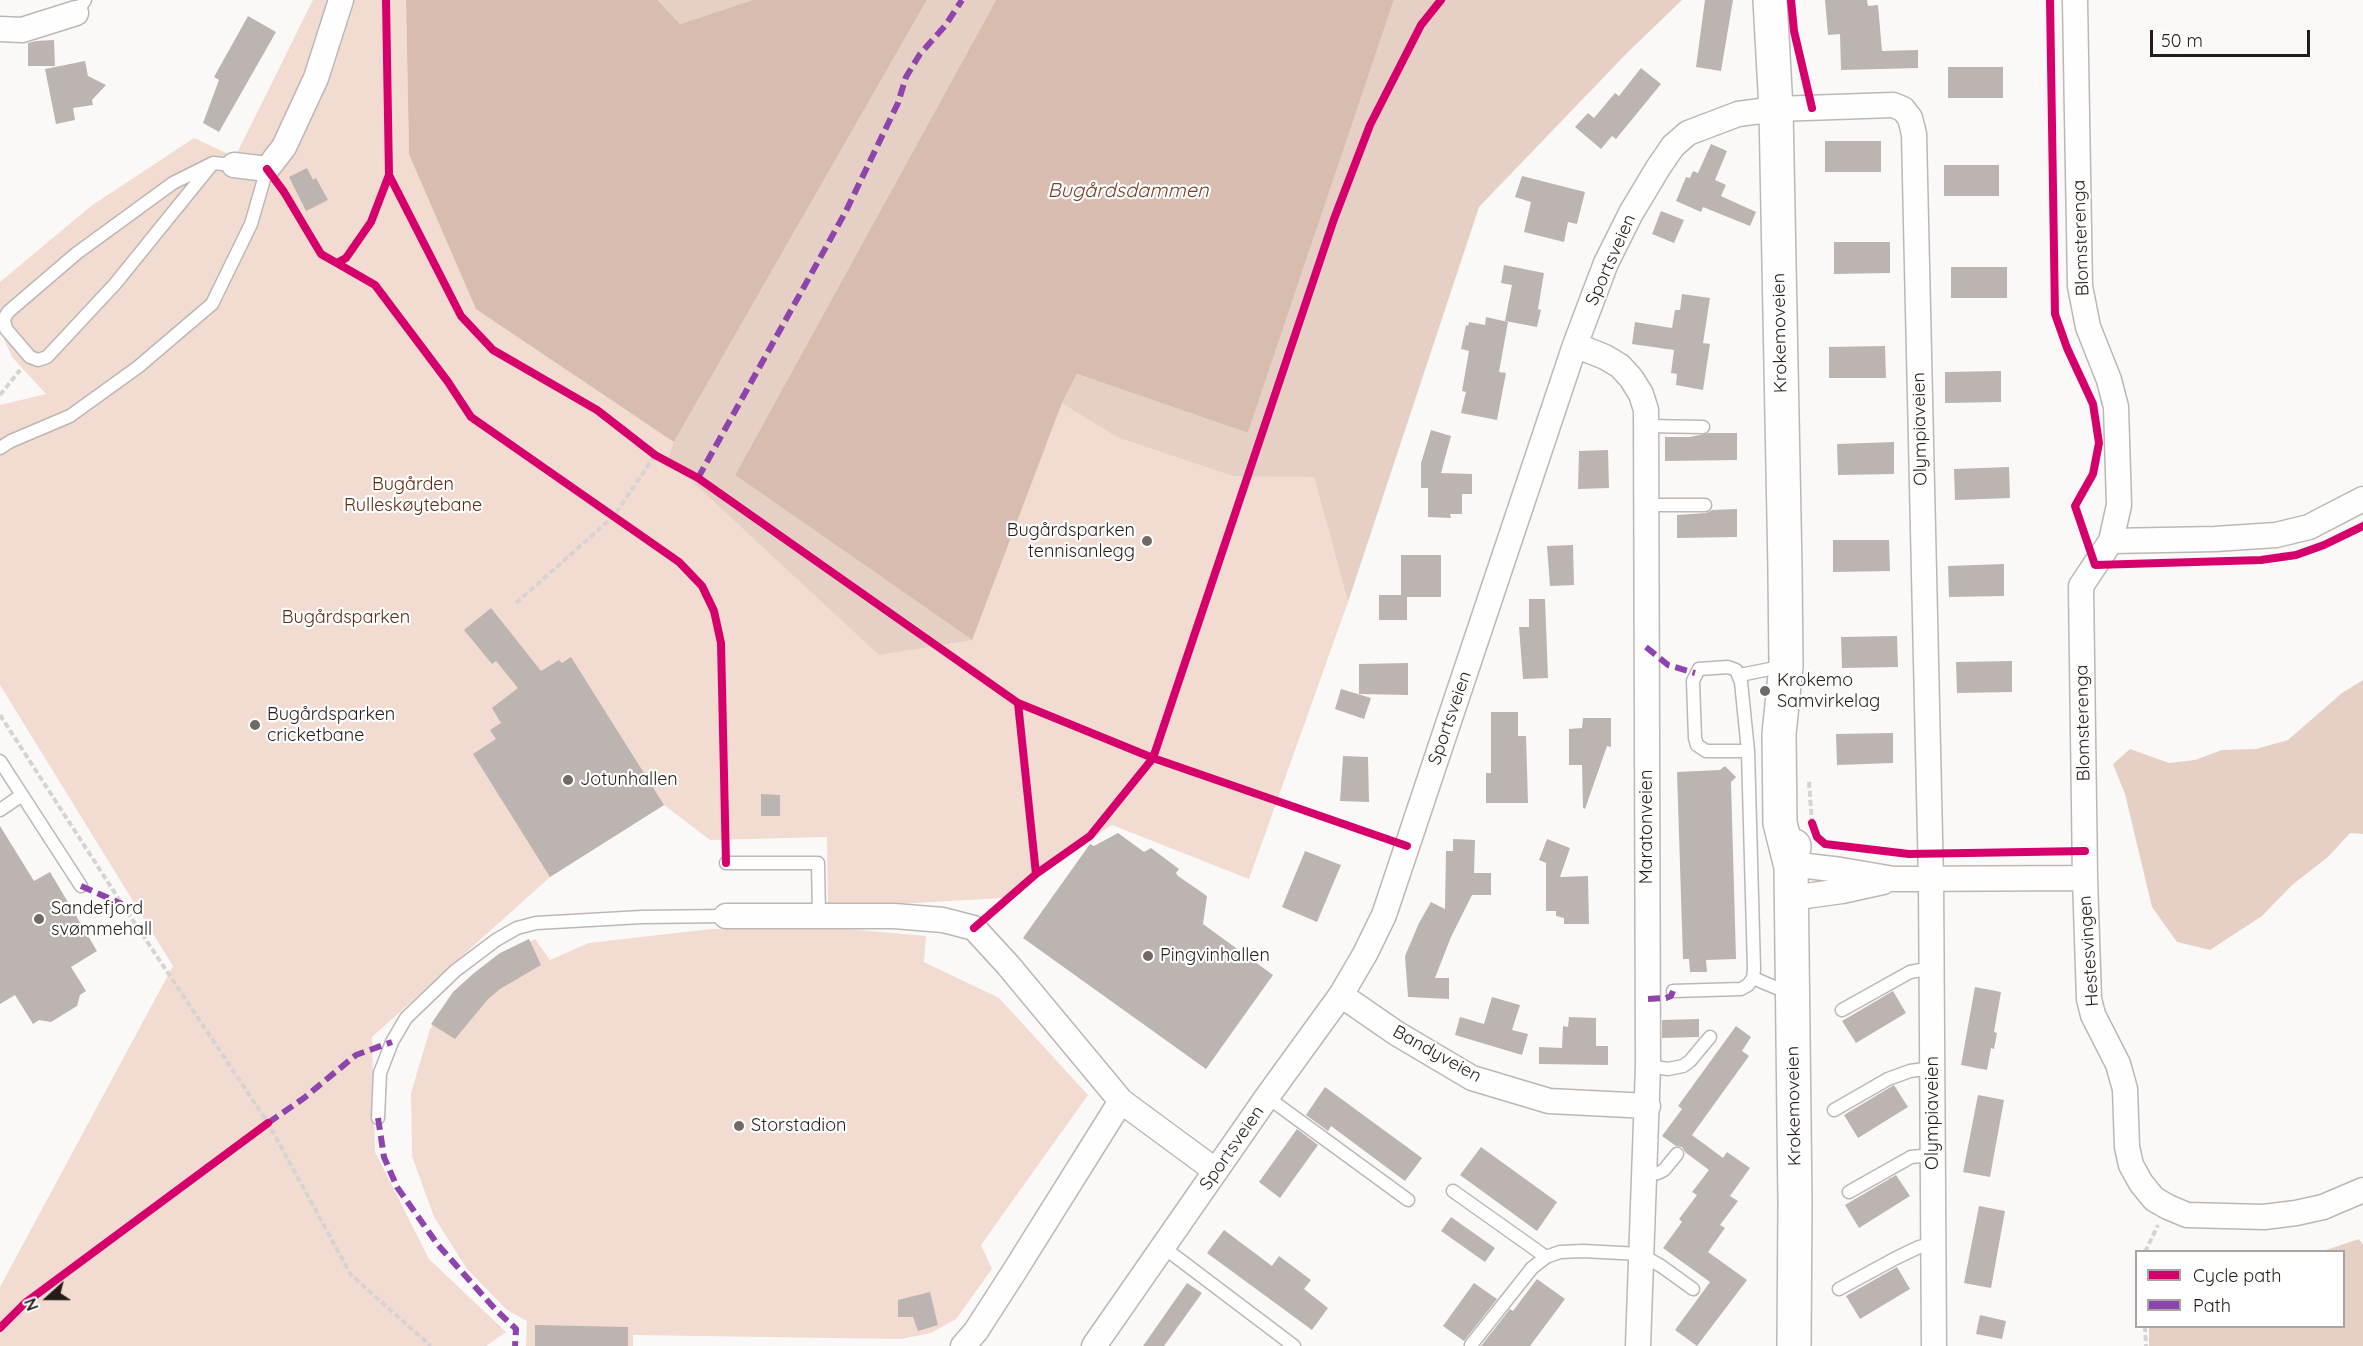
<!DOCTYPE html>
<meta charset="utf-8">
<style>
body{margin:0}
#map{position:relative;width:2363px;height:1346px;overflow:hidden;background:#fbf9f7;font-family:Quicksand,sans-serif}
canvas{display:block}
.legend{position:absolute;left:2135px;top:1250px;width:210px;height:78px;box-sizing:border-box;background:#fff;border:2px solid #a8a4a2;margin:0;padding:8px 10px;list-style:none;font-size:18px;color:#251c17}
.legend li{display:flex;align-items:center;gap:12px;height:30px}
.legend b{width:30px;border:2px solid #a8a4a2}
.north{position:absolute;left:18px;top:1268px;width:60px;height:60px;-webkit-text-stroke:4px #fff;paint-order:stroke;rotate:249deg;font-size:16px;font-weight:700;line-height:24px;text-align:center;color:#251c17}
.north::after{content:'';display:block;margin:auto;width:21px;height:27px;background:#251c17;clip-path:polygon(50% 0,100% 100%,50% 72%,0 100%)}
.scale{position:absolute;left:2150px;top:30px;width:160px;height:27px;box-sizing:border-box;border:3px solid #251c17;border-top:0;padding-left:8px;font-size:18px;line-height:21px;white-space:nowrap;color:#251c17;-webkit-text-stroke:4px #fff;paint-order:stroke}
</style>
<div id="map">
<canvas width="2363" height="1346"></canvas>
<ul class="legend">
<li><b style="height:8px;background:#d6006c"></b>Cycle path</li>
<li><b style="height:8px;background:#8e44ad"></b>Path</li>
</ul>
<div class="north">N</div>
<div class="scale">50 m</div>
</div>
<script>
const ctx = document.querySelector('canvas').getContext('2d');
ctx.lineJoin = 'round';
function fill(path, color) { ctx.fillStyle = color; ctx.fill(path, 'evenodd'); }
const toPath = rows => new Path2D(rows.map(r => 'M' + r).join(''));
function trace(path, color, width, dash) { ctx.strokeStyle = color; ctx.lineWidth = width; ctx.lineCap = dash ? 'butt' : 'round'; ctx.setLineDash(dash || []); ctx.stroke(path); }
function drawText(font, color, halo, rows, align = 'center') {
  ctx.font = font + ' Quicksand,sans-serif'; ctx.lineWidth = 4.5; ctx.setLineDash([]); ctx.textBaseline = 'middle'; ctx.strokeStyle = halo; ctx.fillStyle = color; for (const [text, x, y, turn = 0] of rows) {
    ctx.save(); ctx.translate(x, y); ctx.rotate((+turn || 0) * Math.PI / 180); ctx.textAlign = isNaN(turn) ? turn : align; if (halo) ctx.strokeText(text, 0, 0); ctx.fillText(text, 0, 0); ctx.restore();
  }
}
const green = toPath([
 [313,0,406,0,409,154,674,442,735,475,971,640,1062,403,1314,477,1348,602,1249,879,1112,825,1003,898,828,908,827,837,710,840,664,805,550,877,372,1037,375,1152,429,1259,506,1332,486,1346,0,1346,0,1287,173,966,0,685,0,405,46,394,12,357,0,330,0,282,91,206,194,138,235,157],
 [825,927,926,936,924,962,999,998,1088,1095,981,1245,992,1269,956,1319,931,1333,901,1339,633,1335,633,1346,526,1346,527,1321,507,1310,467,1269,434,1217,412,1156,411,1093,430,1029,460,989,493,961,535,939,550,960,589,943,711,929]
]);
const forest = toPath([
 [658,0,752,0,680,24],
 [927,0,996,0,735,475,972,640,879,655,668,459,674,442],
 [1394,0,1682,0,1627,53,1479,207,1348,602,1314,477,1233,476,1117,437,1062,403,1077,374,1248,433],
 [2363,680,2363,834,2350,833,2328,857,2292,885,2262,916,2210,950,2177,942,2152,907,2125,794,2113,764,2130,749,2169,763,2195,760,2222,750,2256,749,2288,740,2342,693],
 [2359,1239,2363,1245,2363,1346,2149,1346,2149,1327,2344,1326,2344,1252,2323,1251]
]);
const water = toPath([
 [406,0,658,0,680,24,752,0,927,0,674,442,476,309,409,154],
 [996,0,1394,0,1248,433,1077,374,1062,403,972,640,735,475]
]);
const building = toPath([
 [1705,0,1733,0,1721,71,1696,67],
 [1825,0,1867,0,1868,6,1878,5,1882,51,1918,50,1918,68,1841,70,1840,34,1828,35],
 [248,16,276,32,219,132,203,123,219,80,214,77],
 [54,40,55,66,28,66,28,43,36,41],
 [85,61,88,76,106,85,92,100,93,105,73,108,75,120,56,124,45,69],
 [1948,67,2003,67,2003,98,1948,98],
 [1641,68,1661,84,1616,139,1612,136,1601,149,1575,127,1588,113,1594,118,1615,93,1619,96],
 [1825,141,1881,141,1881,172,1825,172],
 [1711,144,1727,151,1715,180,1726,185,1721,196,1756,212,1750,226,1703,207,1701,212,1676,201,1686,177,1690,178,1693,171,1698,173],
 [1944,165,1999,165,1999,196,1944,196],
 [307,168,313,180,316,178,328,200,306,211,289,177],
 [1522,176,1585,192,1577,224,1568,222,1564,242,1524,232,1531,202,1515,197],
 [1661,211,1684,220,1674,243,1652,234],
 [1834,242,1890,242,1890,273,1834,274],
 [1504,265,1544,273,1538,309,1541,310,1537,327,1505,321,1512,285,1501,283],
 [1951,267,2007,267,2007,298,1951,298],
 [1682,294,1710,298,1703,343,1710,344,1703,390,1676,385,1677,374,1671,373,1674,350,1632,344,1635,322,1672,328,1675,310,1680,310],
 [1486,317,1508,322,1499,372,1506,373,1497,420,1461,413,1466,392,1462,391,1469,351,1461,349,1466,325,1468,326,1469,322,1485,325],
 [1885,346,1886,378,1829,378,1829,347],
 [2001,371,2001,402,1945,403,1945,372],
 [1431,430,1451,436,1441,473,1472,474,1472,494,1462,494,1462,514,1450,514,1451,518,1428,517,1428,488,1421,488,1421,463],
 [1709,433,1737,433,1737,460,1665,461,1665,437,1690,437],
 [1894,442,1894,474,1838,475,1837,444],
 [1608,450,1609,488,1578,489,1579,451],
 [2009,467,2010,498,1955,500,1954,469],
 [1737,509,1737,537,1677,538,1677,515,1706,513,1712,510],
 [1833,540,1889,540,1890,571,1833,572],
 [1573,545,1574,585,1550,586,1547,546],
 [1401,555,1441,555,1441,597,1407,597,1407,620,1379,620,1379,595,1401,595],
 [2004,564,2004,596,1949,597,1948,566],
 [1529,599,1545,599,1548,678,1523,679,1519,627,1529,627],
 [491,608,541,671,559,660,562,663,571,657,664,805,550,877,473,754,496,739,490,730,501,723,492,708,518,688,496,661,492,664,464,630],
 [1897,636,1898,667,1842,668,1841,637],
 [2012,661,2012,692,1957,693,1956,662],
 [1408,663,1408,695,1359,694,1359,664],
 [1341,689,1371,698,1364,719,1335,709],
 [1491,712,1518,712,1518,736,1526,736,1528,803,1486,803,1486,773,1491,773],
 [1583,718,1611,718,1611,747,1607,746,1585,809,1583,808,1582,765,1569,765,1569,729,1582,728],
 [1893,733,1893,763,1837,765,1836,734],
 [1343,756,1368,757,1369,802,1340,801],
 [1725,766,1736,777,1731,782,1736,959,1706,960,1707,972,1690,972,1689,959,1683,959,1677,772,1720,770],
 [761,794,780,795,780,816,761,816],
 [0,826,34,881,50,872,97,951,71,967,86,991,80,995,77,1006,51,1022,39,1020,33,1024,15,995,0,1004],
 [1118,833,1144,852,1151,848,1179,869,1176,873,1178,876,1207,896,1203,924,1273,975,1206,1069,1023,938,1090,844,1094,846],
 [1453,839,1475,840,1474,873,1491,873,1491,895,1472,895,1451,937,1435,978,1449,978,1449,999,1408,997,1405,956,1419,923,1431,902,1445,909,1446,851,1453,851],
 [1547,839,1570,848,1560,877,1588,876,1589,924,1564,924,1564,918,1556,916,1556,911,1546,911,1546,863,1539,860],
 [1305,851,1341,865,1317,922,1282,907],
 [529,939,541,965,500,989,488,999,455,1039,431,1024,453,992,474,973,500,953],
 [1975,987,2001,992,1994,1032,1997,1033,1994,1049,1991,1048,1987,1070,1961,1065],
 [1893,991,1906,1013,1856,1043,1842,1021],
 [1492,997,1520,1005,1512,1030,1528,1034,1522,1055,1455,1035,1460,1017,1484,1024],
 [1569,1017,1596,1018,1596,1046,1608,1046,1608,1065,1539,1064,1539,1047,1562,1048,1563,1026,1568,1027],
 [1699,1019,1699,1037,1662,1038,1662,1020],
 [1736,1026,1751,1037,1742,1051,1749,1056,1692,1135,1723,1158,1727,1152,1750,1168,1730,1196,1738,1201,1720,1225,1725,1228,1708,1252,1747,1280,1697,1346,1675,1330,1710,1282,1663,1248,1682,1222,1679,1219,1697,1195,1692,1192,1709,1170,1685,1152,1682,1147,1676,1146,1662,1136,1682,1109,1678,1106],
 [1894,1085,1908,1107,1858,1138,1844,1115],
 [1325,1087,1422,1158,1405,1181,1331,1126,1328,1131,1306,1115],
 [1978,1095,2004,1100,1990,1177,1963,1172],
 [1297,1129,1318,1145,1280,1198,1259,1182],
 [1481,1147,1557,1202,1537,1231,1460,1175],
 [1896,1175,1910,1196,1859,1228,1845,1205],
 [1979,1206,2005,1211,1991,1288,1964,1283],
 [1451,1217,1495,1248,1485,1262,1441,1231],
 [1224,1230,1272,1266,1279,1256,1311,1280,1304,1289,1328,1308,1312,1330,1207,1253],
 [1897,1267,1910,1289,1860,1319,1846,1296],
 [1537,1279,1565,1299,1530,1346,1481,1346,1510,1309,1513,1311],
 [1187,1283,1202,1293,1164,1346,1143,1346],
 [1474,1283,1497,1299,1464,1341,1443,1326],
 [930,1292,938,1325,918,1331,913,1317,898,1317,898,1300],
 [1980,1315,2006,1321,2002,1339,1976,1334],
 [535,1325,628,1327,628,1346,535,1346]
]);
const path = toPath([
 [0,395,20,370],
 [516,603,614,516,655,455],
 [0,715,122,904,268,1123,351,1275,431,1346],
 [1809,782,1812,823],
 [2145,1252,2158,1225],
 [2145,1326,2146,1346]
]);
const lane = toPath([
 [76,13,85,0],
 [213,163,115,284,47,357,38,360,30,357,6,329,4,319,8,312,77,253,173,183,213,163,234,165],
 [1647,426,1703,427],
 [0,448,11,441,70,416,138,367,212,304,251,224,267,169],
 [1647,505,1705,505],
 [1740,675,1785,666],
 [0,761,81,886],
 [0,810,22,795],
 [726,863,818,863,819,916],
 [1753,978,1791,994],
 [1673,991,1741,989,1748,985,1753,978,1754,969,1748,751,1741,682,1736,670,1728,667,1699,669,1693,681,1695,738,1697,745,1706,751,1748,751],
 [1842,1010,1910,972,1932,968],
 [1648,1066,1668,1069,1683,1066,1690,1061,1710,1037],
 [1267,1097,1408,1200],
 [1834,1110,1888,1079,1910,1071,1932,1068],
 [378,1118,380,1073,392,1042,406,1018,455,971,496,940,517,928,536,923,642,917,726,916],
 [1644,1174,1658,1173,1664,1170,1677,1154],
 [1453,1191,1546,1257],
 [1849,1192,1911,1157,1933,1155],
 [1163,1247,1294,1346],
 [1839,1289,1896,1258,1919,1247,1934,1244],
 [1471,1345,1532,1268,1546,1257,1560,1252,1583,1251,1640,1254,1661,1266,1693,1289]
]);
const street = toPath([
 [2075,0,2080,286,2088,327,2109,380,2116,407,2119,505,2111,541,2081,586,2085,878],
 [0,29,22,30,76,13],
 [234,165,267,169,284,147,316,78,341,0],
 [1575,345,1605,357,1620,366,1631,378,1641,394,1646,410,1648,1066,1638,1346],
 [2111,541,2215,539,2276,535,2309,527,2363,499],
 [1791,867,1807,866,1841,870,1894,879,2085,878,2089,999,2093,1015,2118,1064,2125,1089,2127,1147,2131,1165,2141,1183,2154,1199,2168,1207,2187,1215,2264,1217,2296,1213,2323,1207,2363,1190],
 [1791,898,1842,891,1883,882],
 [726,916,894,916,943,920,974,928,1008,965,1121,1101,1216,1171],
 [1341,995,1396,1033,1472,1078,1549,1101,1648,1106],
 [963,1346,976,1331,1014,1272,1121,1101],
 [1094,1346,1267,1097,1341,995,1365,954,1384,915,1575,345,1606,263,1631,213,1658,168,1673,146,1688,133,1738,114,1776,109,1893,105,1903,109,1910,118,1914,134,1931,880,1934,1346]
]);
const secondary = toPath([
 [1770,0,1776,109,1785,570,1786,666,1779,734,1780,823,1791,867],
 [1794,846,1791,867,1795,1204,1794,1346]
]);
const quiet = toPath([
 [698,478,846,211,898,103,906,77,920,54,945,26,962,0],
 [1646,647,1668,665,1695,673],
 [81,886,122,904],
 [1648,999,1666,998,1671,996,1673,991],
 [378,1118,384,1157,397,1187,438,1245,495,1309,516,1329,515,1346],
 [268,1123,304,1098,356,1055,392,1042]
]);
const cycleway = toPath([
 [386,0,389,175,461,316,493,350,597,410,655,455,698,478,1018,703,1153,758,1407,846],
 [1791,0,1794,31,1812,108],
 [2050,0,2055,314,2067,348,2093,404,2099,443,2093,474,2075,506,2095,565,2261,560,2296,555,2324,545,2363,526],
 [267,169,284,192,321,254,375,285,448,382,471,417,679,562,702,586,714,611,721,643,726,863],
 [337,263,346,258,371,222,389,175],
 [1018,703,1036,874],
 [1812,823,1817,837,1825,844,1909,854,2085,851],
 [974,928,1036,874,1090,836,1153,758,1334,219,1370,125,1421,25,1441,0],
 [0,1328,25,1303,268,1123]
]);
const markers = [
 [1147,541,6,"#706965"],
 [1765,691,6,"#706965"],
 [255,725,6,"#706965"],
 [568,780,6,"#706965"],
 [39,919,6,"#706965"],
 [1148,956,6,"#706965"],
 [739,1126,6,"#706965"]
];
const streetNames = [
 ["Blomsterenga",2081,238,-92],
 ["Sportsveien",1611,260,-66],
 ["Krokemoveien",1780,333,-91],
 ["Olympiaveien",1920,429,-91],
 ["Sportsveien",1450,718,-71],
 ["Blomsterenga",2083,723,-91],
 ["Maratonveien",1647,827,-90],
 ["Hestesvingen",2089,951,-94],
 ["Bandyveien",1437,1054,29],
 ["Krokemoveien",1794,1106,-91],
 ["Olympiaveien",1933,1113,-90],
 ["Sportsveien",1232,1148,-55]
];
const parkNames = [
 ["Bugården",413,485],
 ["Rulleskøytebane",413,506],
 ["Bugårdsparken",346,618]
];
const poiNames = [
 ["Bugårdsparken",1135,531,"right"],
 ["tennisanlegg",1135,552,"right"],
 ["Krokemo",1777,681],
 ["Samvirkelag",1777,702],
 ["Bugårdsparken",267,715],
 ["cricketbane",267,736],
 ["Jotunhallen",580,780],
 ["Sandefjord",51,909],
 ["svømmehall",51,930],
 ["Pingvinhallen",1160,956],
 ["Storstadion",751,1126]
];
const waterNames = [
 ["Bugårdsdammen",1128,191]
];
fill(green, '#f2dbd0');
fill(forest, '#e6cfc4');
fill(water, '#d7bcaf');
fill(building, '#bcb4b0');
trace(lane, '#bdb7b4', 15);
trace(street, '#bdb7b4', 27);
trace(secondary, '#bdb7b4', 36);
trace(path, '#d5d4d2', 4, [6, 3]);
trace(lane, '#fefefe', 12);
trace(street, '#fefefe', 24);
trace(secondary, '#fefefe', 33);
trace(quiet, '#8e44ad', 6, [12, 6]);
trace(cycleway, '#d6006c', 8);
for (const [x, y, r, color] of markers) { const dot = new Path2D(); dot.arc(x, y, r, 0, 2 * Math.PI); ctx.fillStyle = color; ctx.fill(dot); trace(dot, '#fff', 2); }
drawText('18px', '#251c17', '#fff', streetNames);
drawText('18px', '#5b2a0f', '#fff', parkNames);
drawText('18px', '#251c17', '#fff', poiNames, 'left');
drawText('italic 20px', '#764228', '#fff', waterNames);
</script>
